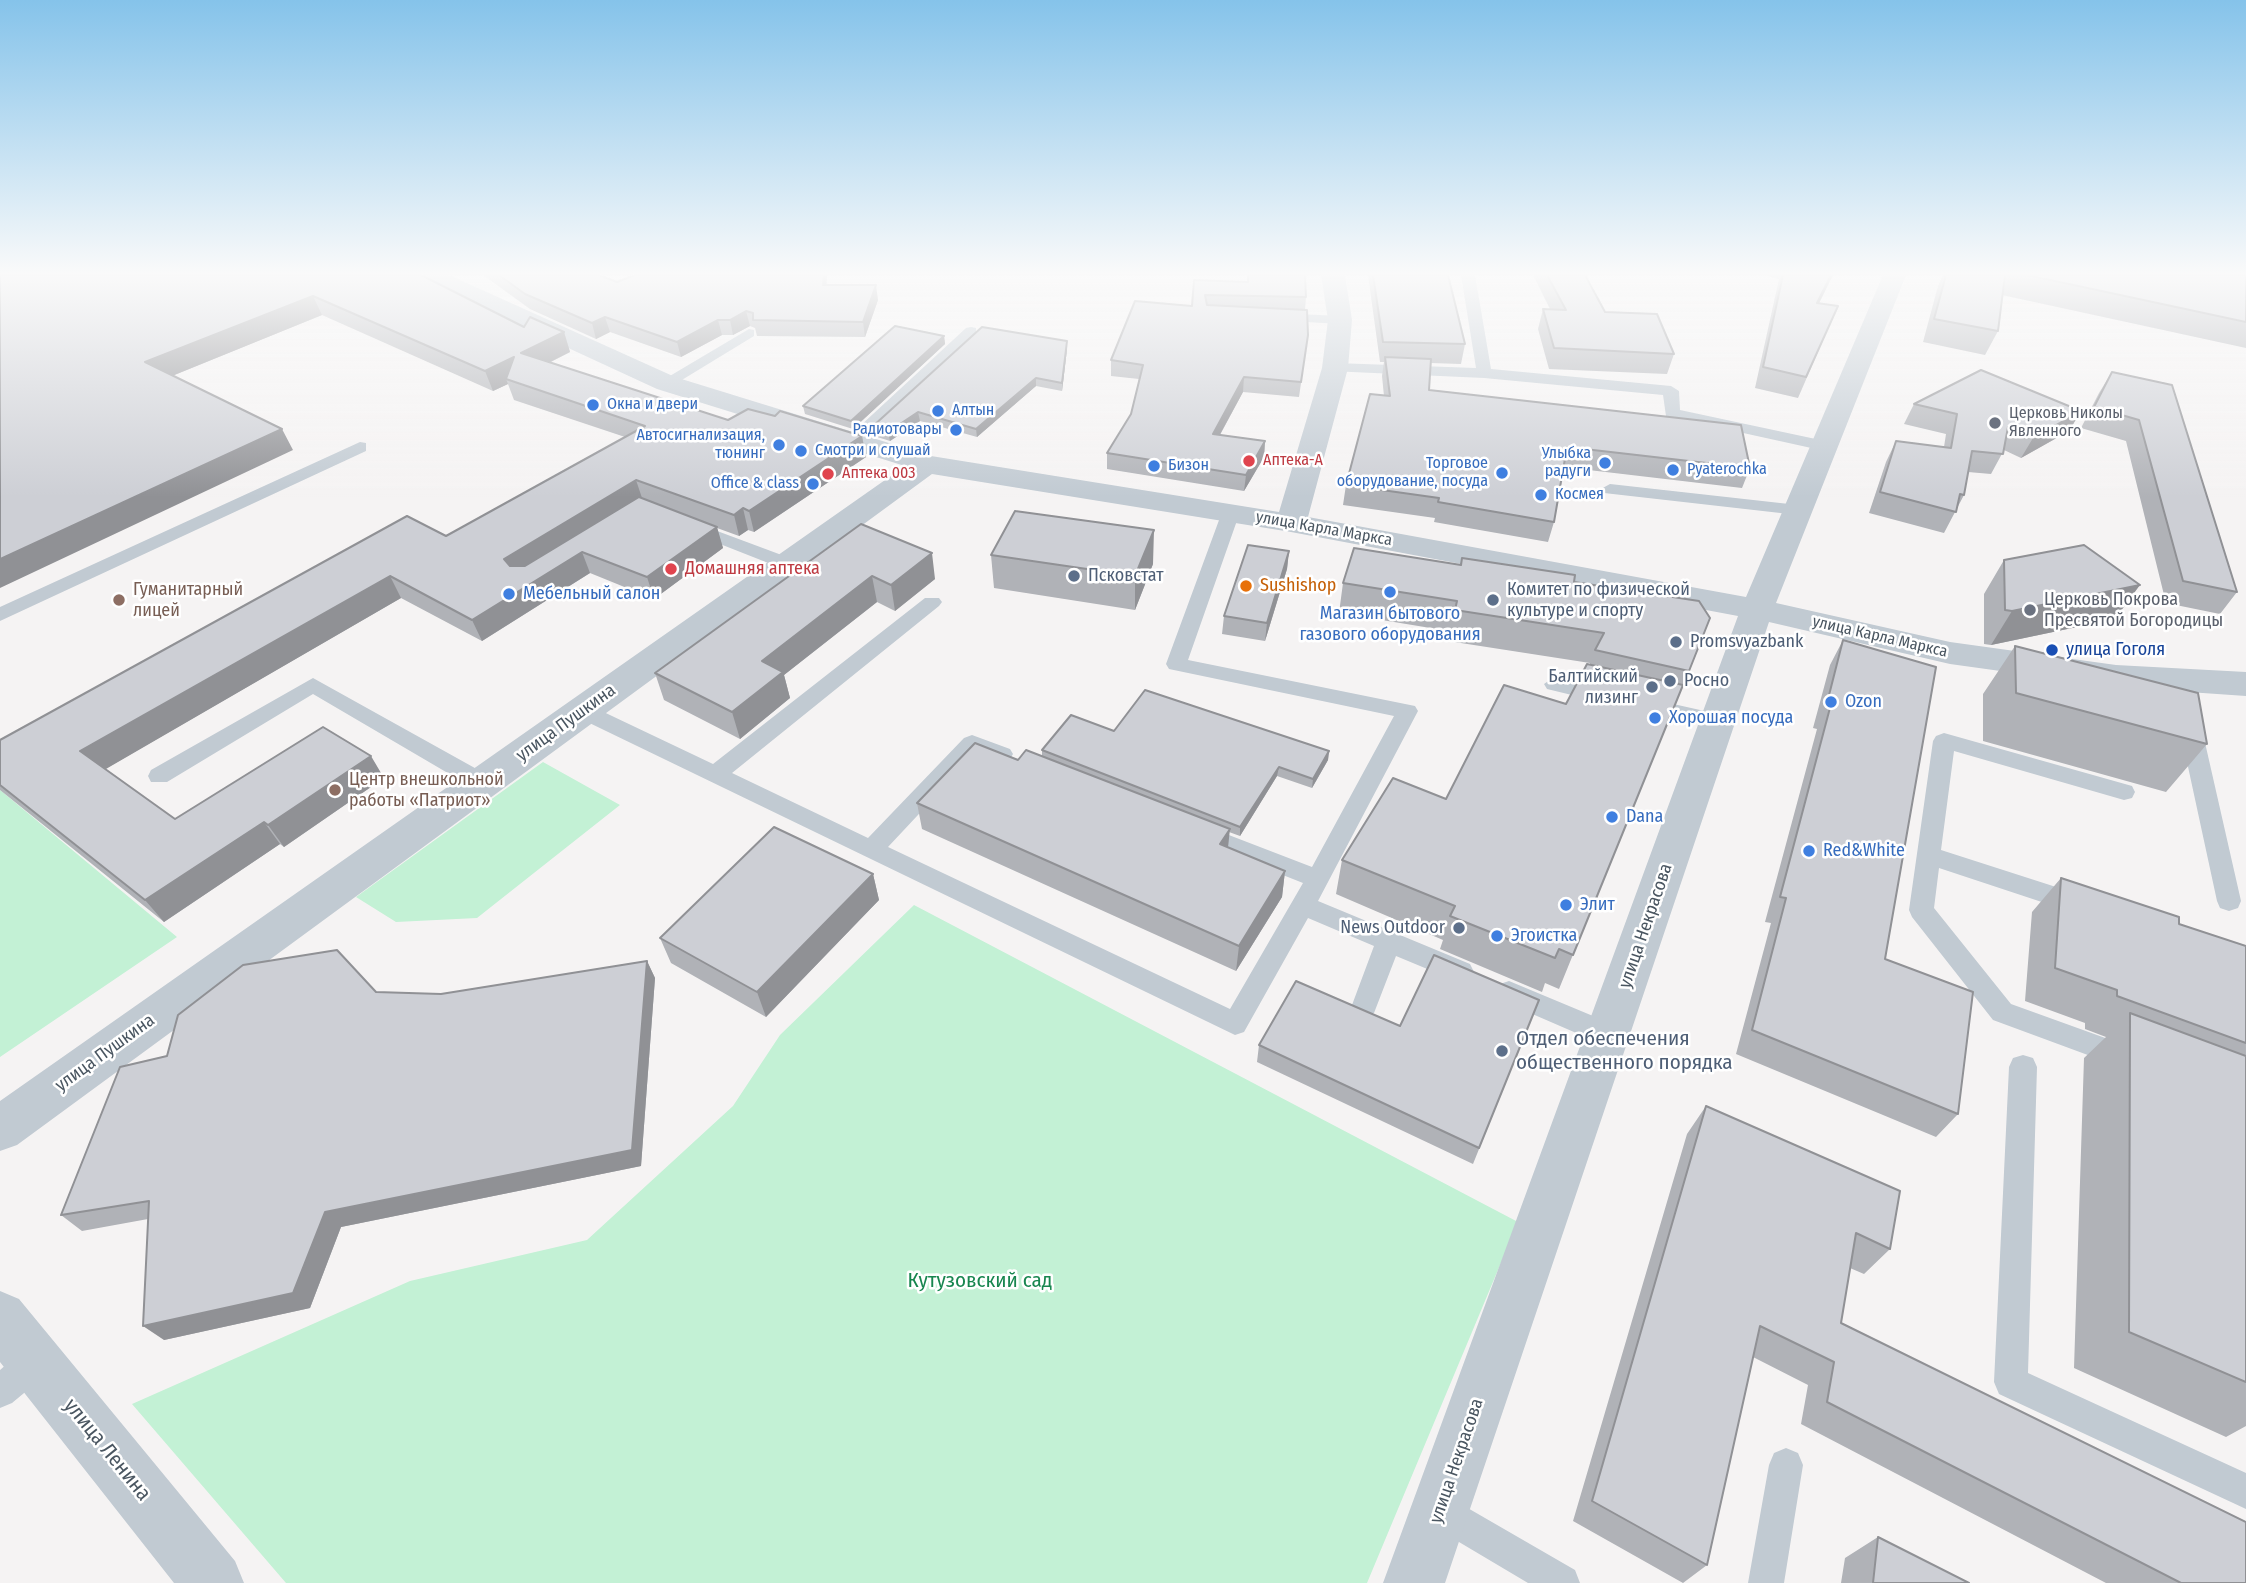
<!DOCTYPE html>
<meta charset="utf-8">
<style>
body{margin:0}
canvas{display:block;background:#f5f3f3}
</style>
<canvas width="2246" height="1583"></canvas>
<script>
const ctx = document.querySelector('canvas').getContext('2d');
ctx.lineJoin = 'round';
function fill(path, color) { ctx.fillStyle = color; ctx.fill(path, 'evenodd'); }
const toPath = rows => new Path2D(rows.map(r => 'M' + r).join(''));
function trace(path, color, width, dash) { ctx.strokeStyle = color; ctx.lineWidth = width; ctx.lineCap = dash ? 'butt' : 'round'; ctx.setLineDash(dash || []); ctx.stroke(path); }
function drawText(font, color, halo, rows, align = 'center') {
  ctx.font = font + ' "Fira Sans Condensed",sans-serif'; ctx.lineWidth = 5; ctx.setLineDash([]); ctx.textBaseline = 'middle'; ctx.strokeStyle = halo; ctx.fillStyle = color; for (const [text, x, y, turn = 0] of rows) {
    ctx.save(); ctx.translate(x, y); ctx.rotate((+turn || 0) * Math.PI / 180); ctx.textAlign = isNaN(turn) ? turn : align; if (halo) ctx.strokeText(text, 0, 0); ctx.fillText(text, 0, 0); ctx.restore();
  }
}
const green = toPath([
 [543,762,620,805,477,918,396,922,356,897],
 [0,790,177,937,0,1057],
 [914,905,1518,1222,1367,1583,286,1583,132,1404,410,1281,587,1240,733,1106,780,1035]
]);
const lane = toPath([
 [1461,275,1475,275,1491,369,1671,386,1679,391,1680,410,1825,441,1833,446,1825,451,1666,416,1663,395,1484,378,1330,371,1330,365,1335,363,1476,368,1461,275],
 [1277,313,1340,316,1347,320,1340,324,1272,320,1270,317,1277,313],
 [971,327,976,328,976,334,858,447,846,447,846,439,966,328,971,327],
 [749,329,754,330,754,336,672,386,666,388,658,383,749,329],
 [360,442,366,443,366,451,0,621,0,607,360,442],
 [1610,484,1798,505,1807,510,1798,515,1604,493,1601,489,1610,484],
 [1231,507,1240,512,1188,660,1415,706,1418,711,1318,901,1470,964,1474,972,1470,980,1461,983,1396,956,1374,1013,1365,1016,1356,1013,1352,1005,1374,946,1308,918,1244,1032,1235,1035,575,716,572,711,575,706,591,706,713,764,925,598,939,598,942,602,939,606,732,773,868,838,964,738,972,735,1010,749,1013,754,1010,759,1002,762,976,753,888,847,1230,1009,1303,883,1192,839,1188,833,1192,827,1200,824,1208,827,1312,867,1394,716,1169,669,1166,664,1222,512,1231,507],
 [693,522,795,560,797,564,795,568,781,568,687,531,684,527,687,523,693,522],
 [1554,677,1612,691,1616,696,1605,703,1547,689,1544,684,1554,677],
 [313,678,491,777,494,783,491,789,475,789,313,694,167,782,151,782,148,776,151,770,313,678],
 [1642,697,1718,714,1726,716,1729,721,1726,726,1718,728,1634,709,1631,704,1634,699,1642,697],
 [2190,718,2198,720,2201,725,2241,901,2238,908,2229,911,2220,908,2217,901,2179,725,2182,720,2190,718],
 [1944,733,2132,786,2135,792,2132,798,2124,800,1954,751,1941,850,2084,896,2087,903,2084,910,2075,913,1939,868,1934,908,2011,1004,2133,1048,2137,1056,2133,1064,2123,1068,1993,1020,1912,917,1909,910,1933,741,1936,736,1944,733],
 [1509,981,1617,1026,1621,1034,1617,1042,1607,1046,1597,1042,1500,1000,1496,992,1500,984,1509,981],
 [2023,1055,2033,1058,2037,1067,2028,1373,2246,1473,2246,1509,1999,1394,1994,1382,2009,1067,2013,1058,2023,1055],
 [35,1346,47,1350,51,1362,47,1374,12,1403,0,1408,0,1370,23,1350,35,1346],
 [1786,1448,1798,1453,1803,1465,1784,1583,1748,1583,1769,1465,1774,1453,1786,1448],
 [1440,1492,1575,1570,1580,1583,1528,1583,1427,1523,1422,1510,1427,1497,1440,1492]
]);
const street = toPath([
 [418,275,449,275,675,377,931,456,1279,512,1322,368,1328,320,1321,275,1345,275,1352,320,1348,368,1308,517,1746,597,1883,275,1906,275,1776,603,1950,642,2116,665,2246,672,2246,696,2116,687,1950,664,1769,622,1445,1583,1383,1583,1738,616,1291,532,932,474,17,1145,0,1151,0,1101,905,466,657,389,421,280,418,275],
 [0,1291,19,1299,235,1561,244,1583,174,1583,0,1362,0,1291]
]);
const wall = toPath([
 [0,275,421,275,524,327,564,332,570,352,549,363,728,420,862,436,866,457,754,532,748,530,739,536,717,528,723,548,654,599,590,573,482,641,401,598,105,769,175,819,384,778,284,847,280,844,164,922,0,790,0,740,446,536,625,437,514,400,508,384,493,391,322,315,172,376,293,450],
 [483,275,599,275,617,282,827,285,878,300,865,337,757,336,755,328,750,326,733,335,722,335,681,357,610,332,596,339,530,309],
 [1247,275,1305,275,1306,297,1305,310,1308,335,1299,397,1243,392,1220,435,1265,441,1264,457,1244,491,1107,469,1107,453,1131,414,1139,379,1111,376,1111,360,1192,306,1194,280,1247,282],
 [1368,275,1448,275,1465,344,1461,364,1431,363,1429,390,1750,468,1742,488,1563,467,1554,522,1548,542,1434,522,1435,518,1343,505,1346,485,1384,396,1382,376,1384,362,1380,362],
 [1533,275,1585,275,1605,312,1674,354,1667,374,1549,369,1538,329,1543,309,1550,309],
 [1764,275,1833,275,1819,303,1838,306,1798,398,1755,388,1779,279],
 [1943,275,2246,275,2246,348,2002,295,1998,331,1985,355,1923,342,1938,286],
 [944,336,945,344,853,429,805,414,803,406],
 [1067,341,1067,349,1062,391,1036,386,977,437,920,421,890,441,874,436,872,427],
 [2112,372,2237,592,2220,614,2166,603,2126,441,2081,428,2099,393],
 [1914,404,2081,411,2069,431,2021,458,2004,450,1991,474,1968,472,1964,495,1944,533,1869,513,1886,462,1896,441,1944,447,1946,434,1904,424],
 [861,524,935,579,895,611,877,602,784,675,790,698,740,739,664,700,655,673],
 [1289,551,1287,569,1265,641,1222,634,1224,616],
 [991,555,1153,564,1135,610,994,588],
 [1462,558,1574,582,1710,618,1559,989,1545,983,1542,992,1440,949,1443,940,1336,894,1342,860,1446,799,1566,704,1590,664,1590,663,1448,641,1449,631,1339,613,1343,583,1460,565],
 [2004,560,2115,619,1991,645,1984,644,1984,594],
 [1843,640,1885,959,1958,1114,1936,1137,1736,1054,1771,923,1765,922,1817,729,1813,728,1830,665],
 [2015,646,2207,744,2166,792,1983,741,1983,694],
 [1114,731,1329,751,1328,760,1312,788,1277,776,1240,836,1229,832,1228,847,1285,871,1282,897,1236,971,922,829,917,803,1018,760,1042,756,1042,750],
 [873,874,879,900,766,1017,671,963,660,938],
 [2061,878,2179,924,2246,946,2246,1426,2226,1437,2074,1368,2084,1058,2106,1037,2085,1029,2085,1023,2025,1001,2032,912],
 [647,961,655,978,641,1166,341,1227,310,1308,164,1340,148,1219,82,1231,61,1215,167,1056,376,992,441,994],
 [1539,1000,1473,1164,1257,1062,1259,1045,1400,1026],
 [1706,1106,1890,1249,1864,1274,1850,1268,1841,1323,2246,1583,2106,1583,1801,1424,1808,1385,1753,1357,1707,1565,1683,1583,1573,1521,1687,1134],
 [1878,1537,1969,1583,1841,1583,1845,1558]
]);
const shadedWall = toPath([
 [824,275,827,275,826,299,823,285],
 [1831,275,1833,275,1809,323,1817,303],
 [876,285,878,300,865,337,863,322],
 [313,296,322,315,157,382,145,362],
 [746,311,750,326,733,335,730,320],
 [605,317,610,332,596,339,592,323],
 [718,320,722,335,681,357,677,342],
 [564,332,570,352,528,373,521,353],
 [944,336,945,344,853,429,851,421],
 [1067,341,1067,349,1062,391,1062,383],
 [514,357,506,379,508,384,493,391,485,371],
 [1244,377,1243,392,1212,449,1213,434],
 [1036,378,1036,386,977,437,976,429],
 [2081,411,2069,431,2021,458,2033,438],
 [918,412,920,421,890,441,888,432],
 [282,429,293,450,0,588,0,559],
 [862,436,866,457,754,532,749,511],
 [1265,441,1264,457,1244,491,1246,475],
 [636,480,643,501,513,581,504,559],
 [743,508,748,530,739,536,734,515],
 [717,527,723,548,654,599,647,577],
 [1154,530,1153,564,1135,610,1135,576],
 [1289,551,1287,569,1265,641,1267,623],
 [582,552,590,573,482,641,472,620],
 [932,553,935,579,895,611,891,585],
 [390,576,401,598,99,773,80,751],
 [872,576,877,602,784,675,790,698,740,739,732,712,762,661],
 [2140,585,2115,619,1991,645,2012,611],
 [1329,751,1328,760,1312,788,1313,779],
 [371,756,384,778,284,847,268,825],
 [1279,767,1277,776,1240,836,1240,827],
 [264,822,280,844,164,922,145,900],
 [1230,829,1227,856,1220,844],
 [1285,871,1282,897,1236,971,1239,946],
 [873,874,879,900,766,1017,757,992],
 [647,961,655,978,641,1166,341,1227,310,1308,164,1340,143,1326,325,1212]
]);
const building = toPath([
 [0,275,421,275,524,327,530,317,564,332,521,353,728,420,748,409,775,416,780,411,862,436,749,511,743,508,734,515,636,480,504,559,510,566,525,566,639,497,717,527,647,577,582,552,472,620,390,576,80,751,175,819,323,727,371,756,268,825,264,822,145,900,0,785,0,740,407,516,446,536,645,426,506,379,514,357,485,371,313,296,145,362,282,429,0,559,0,275],
 [499,275,599,275,617,282,635,275,824,275,823,285,876,285,863,322,753,320,753,313,746,311,730,320,718,320,677,342,605,317,592,323,525,294,499,275],
 [1248,275,1305,275,1306,297,1205,295,1207,305,1307,310,1308,335,1301,382,1244,377,1213,434,1265,441,1246,475,1107,453,1131,414,1143,365,1111,360,1135,301,1192,306,1194,280,1248,282,1248,275],
 [1373,275,1448,275,1465,344,1383,342,1373,275],
 [1547,275,1585,275,1605,312,1657,314,1674,354,1554,348,1543,309,1566,310,1547,275],
 [1783,275,1831,275,1817,303,1838,306,1806,377,1763,367,1783,275],
 [1946,275,2005,275,1998,331,1934,319,1946,275],
 [2027,275,2246,275,2246,322,2027,275],
 [895,326,944,336,851,421,803,406,895,326],
 [982,327,1067,341,1062,383,1036,378,976,429,918,412,888,432,872,427,982,327],
 [1385,357,1431,359,1429,390,1741,425,1750,468,1567,447,1554,522,1438,502,1439,498,1346,485,1370,394,1390,396,1385,357],
 [1981,370,2081,411,2033,438,2008,427,2003,454,1972,451,1964,495,1960,494,1956,512,1880,492,1896,441,1951,448,1957,414,1914,404,1981,370],
 [2112,372,2172,385,2237,592,2183,581,2139,420,2094,407,2112,372],
 [1015,511,1154,530,1135,576,991,555,1015,511],
 [861,524,932,553,891,585,872,576,762,661,783,672,732,712,655,673,861,524],
 [1248,545,1289,551,1267,623,1224,616,1248,545],
 [2084,545,2140,585,2012,611,2005,610,2004,560,2084,545],
 [1354,548,1461,565,1462,558,1575,575,1574,582,1699,601,1710,618,1689,671,1595,650,1604,633,1455,610,1457,601,1343,583,1354,548],
 [1843,640,1936,667,1885,959,1973,992,1958,1114,1752,1030,1786,898,1780,897,1831,704,1827,703,1843,640],
 [2015,646,2198,693,2207,744,2016,693,2015,646],
 [1587,664,1683,685,1573,955,1559,949,1555,958,1450,916,1455,906,1342,860,1393,778,1446,799,1504,685,1566,704,1587,664],
 [1145,690,1329,751,1313,779,1279,767,1240,827,1042,750,1071,715,1114,731,1145,690],
 [975,743,1018,760,1026,750,1230,829,1220,844,1285,871,1239,946,917,803,975,743],
 [774,827,873,874,757,992,660,938,774,827],
 [2061,878,2179,917,2179,924,2246,946,2246,1043,2117,996,2117,990,2055,968,2061,878],
 [337,950,376,992,441,994,647,961,632,1150,325,1212,293,1293,143,1326,149,1201,61,1215,120,1067,167,1056,178,1015,243,965,337,950],
 [1434,955,1539,1000,1479,1148,1259,1045,1296,981,1400,1026,1434,955],
 [2130,1013,2246,1056,2246,1382,2129,1332,2130,1013],
 [1706,1106,1900,1191,1890,1249,1856,1233,1841,1323,2246,1522,2246,1583,2181,1583,1827,1402,1834,1362,1760,1326,1707,1565,1592,1501,1706,1106],
 [1878,1537,1969,1583,1873,1583,1878,1537]
]);
const markers = [
 [593,405,7,"#3f7fe0"],
 [938,411,7,"#3f7fe0"],
 [1995,423,7,"#6b7280"],
 [956,430,7,"#3f7fe0"],
 [779,445,7,"#3f7fe0"],
 [801,451,7,"#3f7fe0"],
 [1249,461,7,"#e0444e"],
 [1605,463,7,"#3f7fe0"],
 [1154,466,7,"#3f7fe0"],
 [1673,470,7,"#3f7fe0"],
 [1502,473,7,"#3f7fe0"],
 [828,474,7,"#e0444e"],
 [813,484,7,"#3f7fe0"],
 [1541,495,7,"#3f7fe0"],
 [671,569,7,"#e0444e"],
 [1074,576,7,"#5c6f8a"],
 [1246,586,7,"#e8710a"],
 [1390,592,7,"#3f7fe0"],
 [509,594,7,"#3f7fe0"],
 [119,600,7,"#8d6e63"],
 [1493,600,7,"#5c6f8a"],
 [2030,610,7,"#6b7280"],
 [1676,642,7,"#5c6f8a"],
 [2052,650,7,"#1a4fb4"],
 [1670,681,7,"#5c6f8a"],
 [1652,687,7,"#5c6f8a"],
 [1831,702,7,"#3f7fe0"],
 [1655,718,7,"#3f7fe0"],
 [335,790,7,"#8d6e63"],
 [1612,817,7,"#3f7fe0"],
 [1809,851,7,"#3f7fe0"],
 [1566,905,7,"#3f7fe0"],
 [1459,928,7,"#5c6f8a"],
 [1497,936,7,"#3f7fe0"],
 [1502,1051,7,"#5c6f8a"]
];
const farShopnames = [
 ["Окна и двери",607,405],
 ["Алтын",952,411],
 ["Радиотовары",942,430,"right"],
 ["Автосигнализация,",765,436,"right"],
 ["тюнинг",765,454,"right"],
 ["Смотри и слушай",815,451],
 ["Улыбка",1591,454,"right"],
 ["радуги",1591,472,"right"],
 ["Торговое",1488,464,"right"],
 ["оборудование, посуда",1488,482,"right"],
 ["Бизон",1168,466],
 ["Pyaterochka",1687,470],
 ["Office & class",799,484,"right"],
 ["Космея",1555,495]
];
const farWorshipnames = [
 ["Церковь Николы",2009,414],
 ["Явленного",2009,432]
];
const farHealthnames = [
 ["Аптека-А",1263,461],
 ["Аптека 003",842,474]
];
const farStreetnames = [
 ["улица Карла Маркса",1324,529,10],
 ["улица Карла Маркса",1880,637,13]
];
const healthNames = [
 ["Домашняя аптека",685,569]
];
const serviceNames = [
 ["Псковстат",1088,576],
 ["Комитет по физической",1507,590],
 ["культуре и спорту",1507,611],
 ["Promsvyazbank",1690,642],
 ["Балтийский",1638,677,"right"],
 ["лизинг",1638,698,"right"],
 ["Росно",1684,681],
 ["News Outdoor",1445,928,"right"]
];
const foodNames = [
 ["Sushishop",1260,586]
];
const educationNames = [
 ["Гуманитарный",133,590],
 ["лицей",133,611],
 ["Центр внешкольной",349,780],
 ["работы «Патриот»",349,801]
];
const shopNames = [
 ["Мебельный салон",523,594],
 ["Магазин бытового",1390,614,"center"],
 ["газового оборудования",1390,635,"center"],
 ["Ozon",1845,702],
 ["Хорошая посуда",1669,718],
 ["Dana",1626,817],
 ["Red&White",1823,851],
 ["Элит",1580,905],
 ["Эгоистка",1511,936]
];
const worshipNames = [
 ["Церковь Покрова",2044,600],
 ["Пресвятой Богородицы",2044,621]
];
const transitNames = [
 ["улица Гоголя",2066,650]
];
const streetNames = [
 ["улица Пушкина",566,723,-36],
 ["улица Некрасова",1646,926,-71],
 ["улица Пушкина",105,1053,-36],
 ["улица Некрасова",1457,1461,-71]
];
const nearServicenames = [
 ["Отдел обеспечения",1516,1039],
 ["общественного порядка",1516,1063]
];
const nearParknames = [
 ["Кутузовский сад",980,1281]
];
const nearStreetnames = [
 ["улица Ленина",107,1450,51]
];
fill(green, '#c3f1d5');
fill(lane, '#c1cad2');
fill(street, '#c1cad2');
fill(wall, '#b0b2b7');
fill(shadedWall, '#909195');
fill(building, '#cdcfd5');
trace(building, '#909195', 2);
const sky = ctx.createLinearGradient(0, 0, 0, 497);
sky.addColorStop(0, '#85c3ea');
sky.addColorStop(0.55, '#fafafa');
sky.addColorStop(1, '#fafafa00');
ctx.fillStyle = sky;
ctx.fillRect(0, 0, 2246, 497);
for (const [x, y, r, color] of markers) { const dot = new Path2D(); dot.arc(x, y, r, 0, 2 * Math.PI); ctx.fillStyle = color; ctx.fill(dot); trace(dot, '#fff', 2.5); }
drawText('16px', '#366cbe', '#fff', farShopnames, 'left');
drawText('16px', '#5b616d', '#fff', farWorshipnames, 'left');
drawText('16px', '#be3a42', '#fff', farHealthnames, 'left');
drawText('16px', '#4a5661', '#fff', farStreetnames);
drawText('18px', '#be3a42', '#fff', healthNames, 'left');
drawText('18px', '#4e5e75', '#fff', serviceNames, 'left');
drawText('18px', '#c56008', '#fff', foodNames, 'left');
drawText('18px', '#785e54', '#fff', educationNames, 'left');
drawText('18px', '#366cbe', '#fff', shopNames, 'left');
drawText('18px', '#5b616d', '#fff', worshipNames, 'left');
drawText('18px', '#164399', '#fff', transitNames, 'left');
drawText('18px', '#4a5661', '#fff', streetNames);
drawText('21px', '#4e5e75', '#fff', nearServicenames, 'left');
drawText('21px', '#17864f', '#fff', nearParknames);
drawText('21px', '#4a5661', '#fff', nearStreetnames);
</script>
